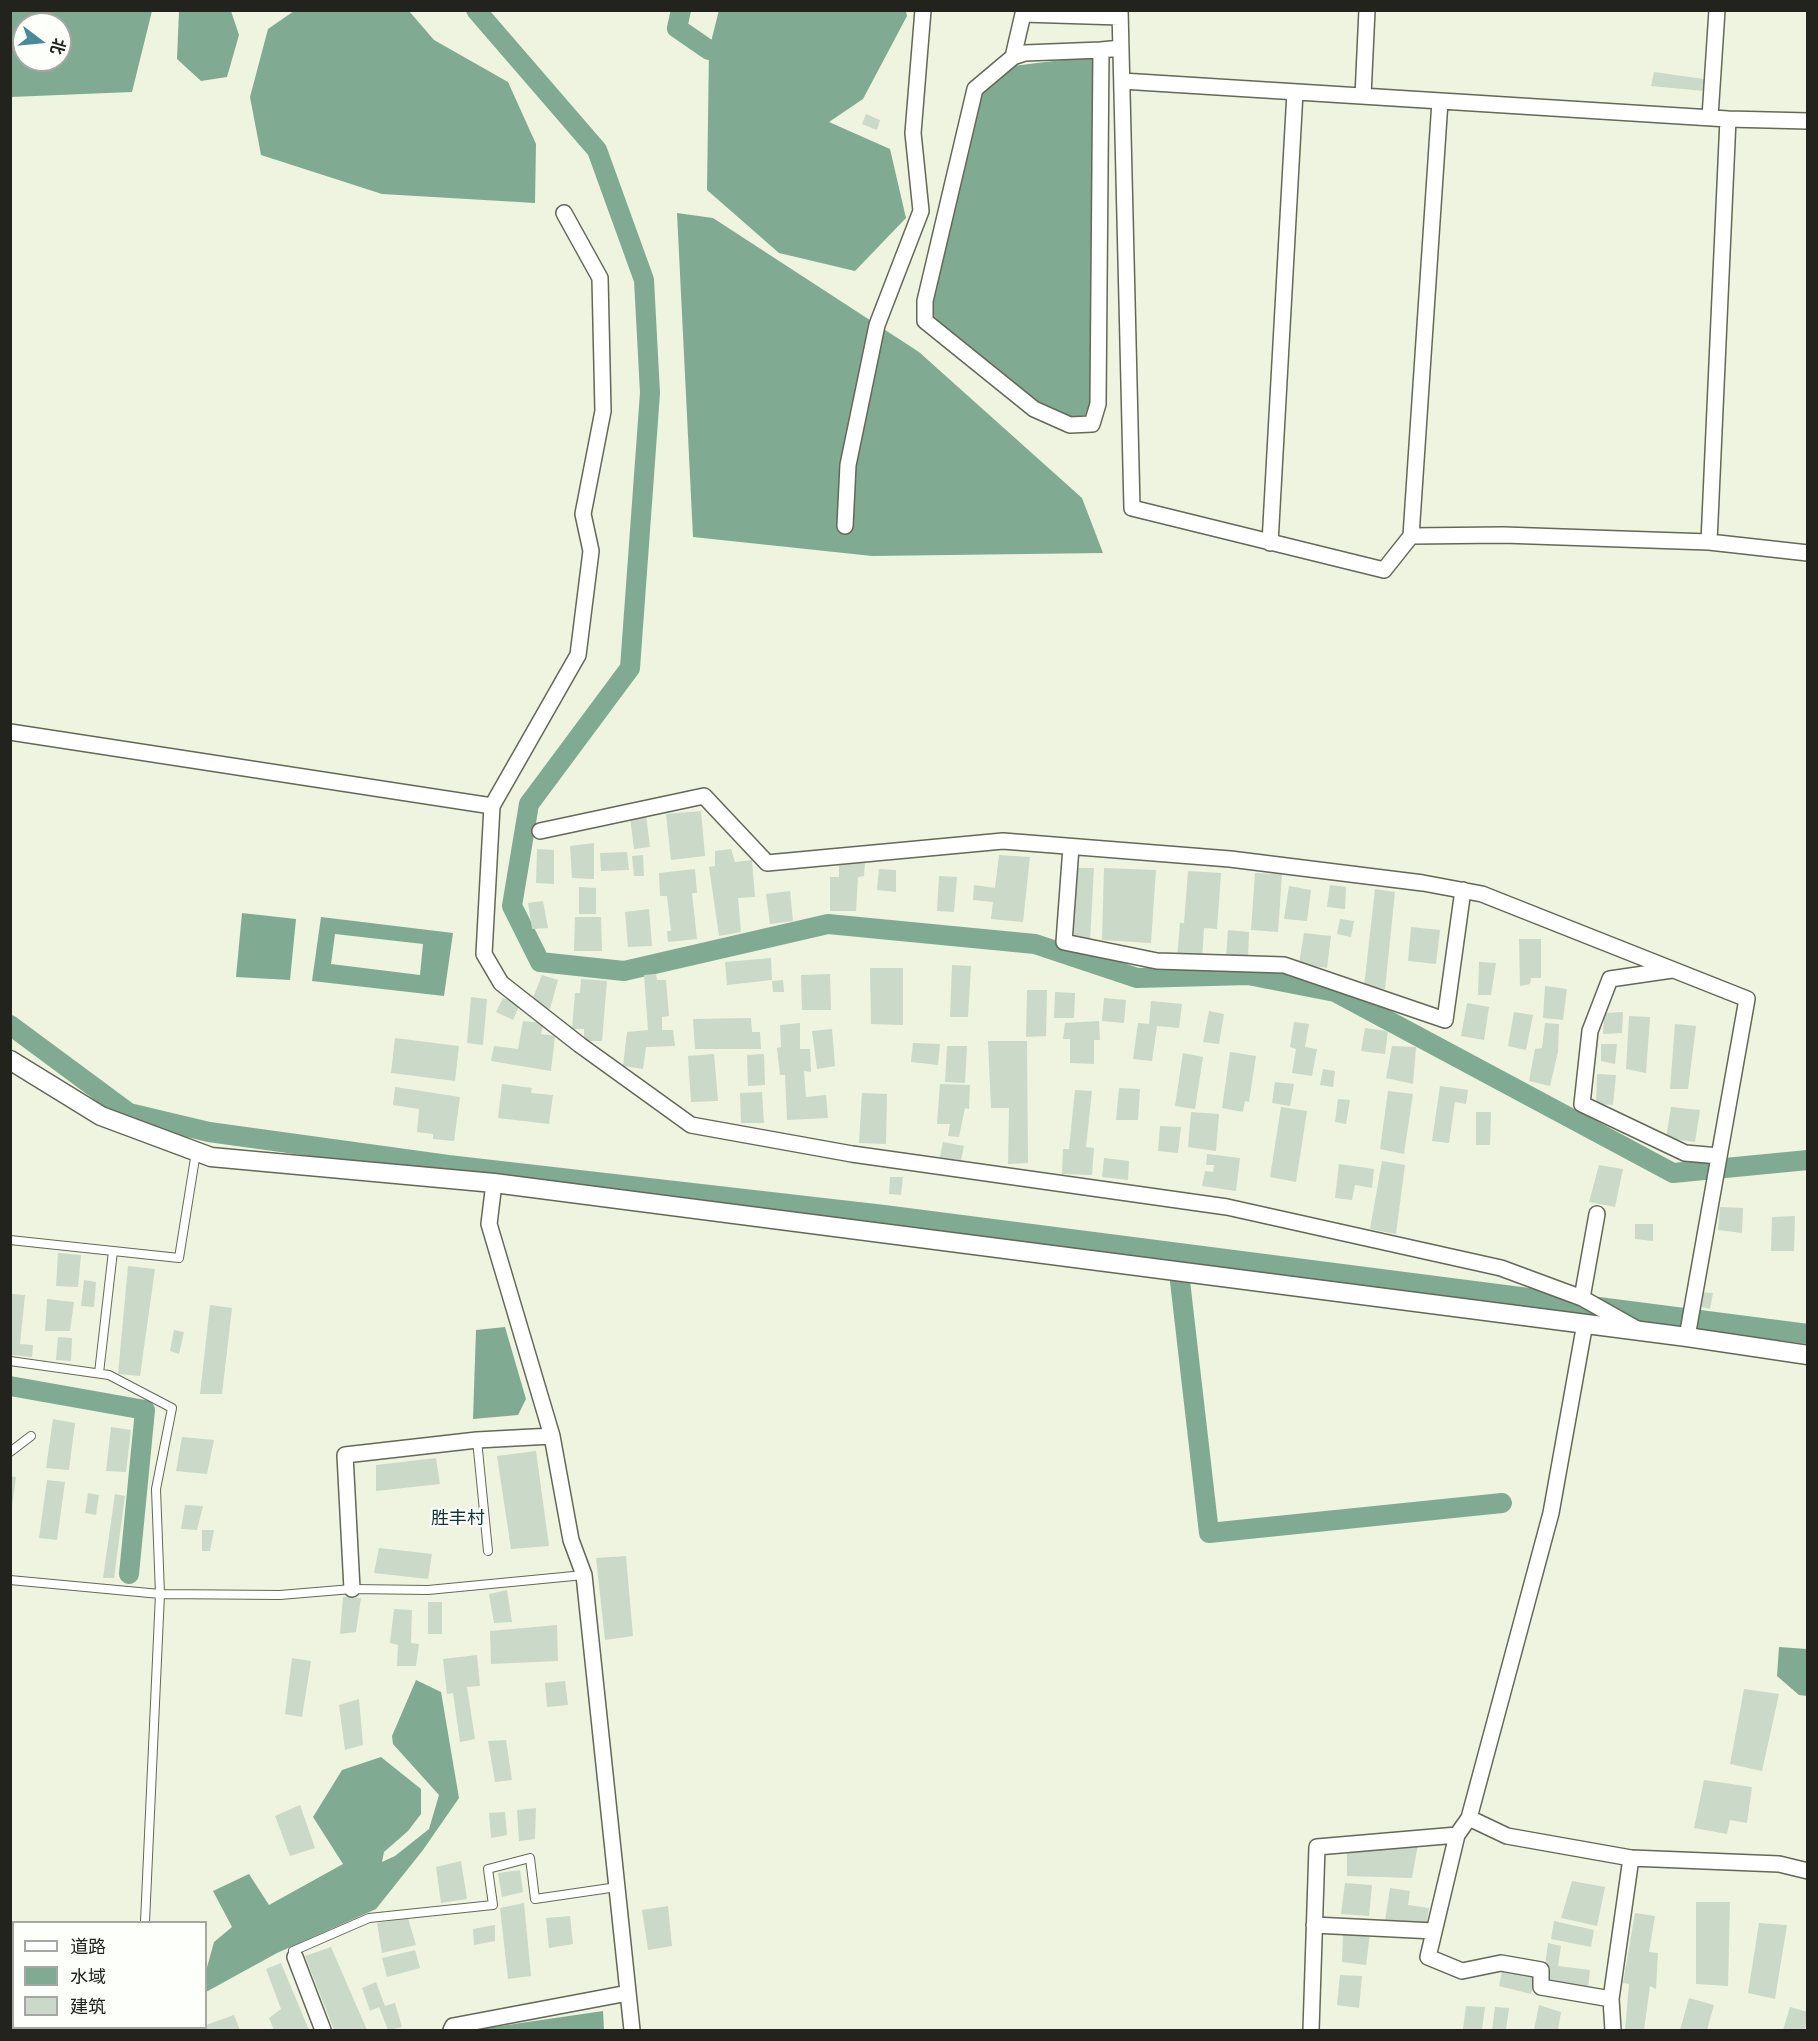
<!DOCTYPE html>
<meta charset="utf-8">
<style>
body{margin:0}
#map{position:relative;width:1818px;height:2041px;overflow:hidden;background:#eef4e0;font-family:Poppins,"Noto Sans SC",sans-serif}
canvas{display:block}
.frame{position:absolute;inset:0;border:12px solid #21231c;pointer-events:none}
.legend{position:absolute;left:12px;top:1921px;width:195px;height:108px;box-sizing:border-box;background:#fdfffb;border:2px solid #a5a7a2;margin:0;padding:8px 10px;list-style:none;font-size:18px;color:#21231c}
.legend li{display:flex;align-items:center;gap:12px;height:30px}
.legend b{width:30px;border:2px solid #a5a7a2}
.north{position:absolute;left:12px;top:12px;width:60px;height:60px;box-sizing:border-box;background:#fdfffb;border:2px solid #a5a7a2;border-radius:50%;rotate:106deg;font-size:16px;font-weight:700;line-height:24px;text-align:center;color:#21231c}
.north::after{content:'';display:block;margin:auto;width:21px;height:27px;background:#488a9b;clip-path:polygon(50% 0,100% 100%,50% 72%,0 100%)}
</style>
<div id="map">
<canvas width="1818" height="2041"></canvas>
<div class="frame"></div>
<ul class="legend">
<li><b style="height:8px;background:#fff"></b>道路</li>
<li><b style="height:16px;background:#81aa93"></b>水域</li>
<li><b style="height:16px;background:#cbd9c9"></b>建筑</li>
</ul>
<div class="north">北</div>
</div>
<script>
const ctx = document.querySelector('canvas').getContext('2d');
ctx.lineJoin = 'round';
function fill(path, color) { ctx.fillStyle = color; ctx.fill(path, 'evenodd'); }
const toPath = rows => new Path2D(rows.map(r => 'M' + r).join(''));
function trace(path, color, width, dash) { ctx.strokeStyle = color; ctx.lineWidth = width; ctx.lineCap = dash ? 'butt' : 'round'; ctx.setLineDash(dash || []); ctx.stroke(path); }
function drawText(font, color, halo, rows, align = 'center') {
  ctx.font = font + ' Poppins,"Noto Sans SC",sans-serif'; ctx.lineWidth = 4.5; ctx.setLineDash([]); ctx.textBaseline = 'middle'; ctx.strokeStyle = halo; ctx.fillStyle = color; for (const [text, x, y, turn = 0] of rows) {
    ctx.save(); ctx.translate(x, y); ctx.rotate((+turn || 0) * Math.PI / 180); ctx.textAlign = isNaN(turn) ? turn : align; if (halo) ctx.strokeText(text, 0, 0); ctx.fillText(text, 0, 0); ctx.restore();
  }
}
const water = toPath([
 [719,10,906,11,907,16,863,99,829,122,890,149,906,218,855,271,779,253,707,190,709,50],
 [10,11,152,11,132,92,11,97],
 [24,24,60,24,60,60,24,60],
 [179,11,231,11,239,35,227,77,201,81,177,59],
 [294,11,409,11,434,40,508,82,536,144,535,203,382,194,261,155,250,97,268,29],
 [1094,56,1093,411,1078,420,1041,407,929,314,982,87,1005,67],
 [677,213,713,218,919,352,1082,498,1103,553,872,556,693,537],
 [242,913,296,919,290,980,236,977],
 [321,917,453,933,444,996,312,981],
 [335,934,423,944,420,975,331,964],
 [505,1327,526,1399,518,1415,473,1419,476,1330],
 [1779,1647,1807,1649,1807,1696,1799,1695,1777,1676],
 [416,1680,441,1692,459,1798,423,1850,376,1909,277,1953,206,1992,206,1971,214,1942,232,1927,213,1891,249,1874,269,1905,343,1864,313,1817,342,1770,381,1757,421,1789,421,1814,408,1831,384,1852,382,1862,395,1856,429,1829,439,1795,393,1744,392,1736],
 [603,2011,604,2030,473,2030],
 [97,2028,166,2028,164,2030,95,2030]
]);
const canal = toPath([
 [476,10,597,150,644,280,650,393,630,668,529,804,512,906,540,962,624,971,828,924,1035,944,1137,978,1248,975,1335,992,1673,1173,1808,1160],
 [681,10,677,28,709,50],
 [10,1025,129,1113,209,1132,448,1165,884,1215,1808,1334],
 [1177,1255,1209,1533,1502,1503],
 [10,1386,145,1410,129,1574]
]);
const building = toPath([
 [1654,72,1704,79,1704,91,1651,86],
 [866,114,880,120,877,130,862,124],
 [701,811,705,856,671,860,666,814],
 [646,815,650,847,634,849,630,817],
 [594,843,594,879,572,878,570,846],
 [537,849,554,850,554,884,536,883],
 [731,849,735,862,752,860,755,897,738,898,741,932,719,936,709,867,715,866,715,851],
 [627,852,629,870,601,871,600,853],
 [643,855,644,876,634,876,632,856],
 [999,855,1030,857,1023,922,991,919,993,902,973,900,974,885,995,888],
 [839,861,865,861,864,876,858,877,856,911,830,911,830,877,839,877],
 [1076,868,1094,868,1090,941,1071,940],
 [1104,868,1156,870,1151,943,1102,940],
 [695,869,697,893,692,893,697,939,668,942,667,931,671,931,667,896,660,896,659,873],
 [879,869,896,870,896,892,877,890],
 [1188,871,1221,873,1217,929,1204,928,1202,960,1177,958,1180,923,1184,923],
 [1255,873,1282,874,1278,932,1251,930],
 [939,876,957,877,954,912,937,911],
 [1330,885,1346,887,1345,909,1327,907],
 [1289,886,1311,890,1307,921,1284,919],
 [579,887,596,888,596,914,579,914],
 [1375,889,1395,892,1385,989,1364,987],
 [790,891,793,921,770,924,766,894],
 [543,901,548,928,532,929,528,903],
 [649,909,652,946,628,947,625,912],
 [575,917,601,917,602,951,574,951],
 [1340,919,1354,921,1351,937,1337,934],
 [1411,927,1440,930,1436,964,1408,961],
 [1228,930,1249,932,1248,958,1226,958],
 [1304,933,1331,936,1327,968,1299,964],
 [1519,939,1541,939,1541,978,1531,978,1530,984,1520,986],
 [771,958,772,980,727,985,725,962],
 [1479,962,1496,963,1491,995,1478,995],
 [952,965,971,966,968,1017,950,1017],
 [870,968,903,968,903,1025,871,1024],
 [656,974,657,980,666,980,669,1016,662,1017,662,1030,673,1030,675,1046,646,1047,643,1069,623,1066,627,1032,648,1030,644,975],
 [830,974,831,1010,802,1010,801,975],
 [542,975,558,980,550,1009,531,1003],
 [581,979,607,981,602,1041,584,1041,584,1029,572,1029,575,993,580,993],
 [783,980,784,992,773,992,772,981],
 [1545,986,1567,989,1563,1020,1543,1018],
 [1027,990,1047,990,1046,1036,1026,1037],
 [1055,992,1075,993,1074,1018,1054,1018],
 [471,997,487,999,483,1045,467,1043],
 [503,998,520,1004,513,1020,496,1012],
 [1104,998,1126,1000,1124,1023,1102,1021],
 [1151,1001,1182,1004,1179,1028,1157,1026,1152,1061,1133,1059,1138,1023,1149,1024],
 [1467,1003,1489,1007,1484,1040,1461,1036],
 [1209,1011,1224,1014,1219,1044,1203,1042],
 [1514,1012,1533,1015,1526,1050,1508,1046],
 [1623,1012,1622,1033,1603,1034,1604,1013],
 [1629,1016,1650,1017,1646,1073,1626,1069],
 [751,1018,752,1032,760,1032,761,1049,695,1049,693,1019],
 [523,1021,544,1023,541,1034,555,1036,551,1071,491,1061,494,1046,518,1049],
 [1099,1021,1100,1040,1094,1040,1094,1064,1070,1063,1070,1039,1063,1039,1065,1023],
 [1294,1022,1309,1024,1305,1047,1317,1049,1312,1076,1292,1073,1296,1049,1290,1047],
 [800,1023,800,1049,810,1049,811,1072,804,1071,806,1097,826,1095,828,1118,787,1120,785,1075,780,1075,777,1048,781,1047,780,1025],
 [1545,1023,1559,1024,1558,1052,1550,1086,1529,1081,1535,1049,1542,1048],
 [1675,1024,1696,1026,1688,1089,1670,1089],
 [1365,1028,1388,1031,1385,1054,1361,1051],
 [832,1029,835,1066,817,1069,812,1031],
 [395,1038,459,1046,455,1081,391,1073],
 [988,1041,1027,1041,1028,1163,1008,1164,1009,1108,991,1108],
 [913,1043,940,1044,938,1065,911,1062],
 [1601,1044,1617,1044,1615,1064,1601,1061],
 [947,1046,967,1046,965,1083,945,1082],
 [1392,1046,1416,1047,1413,1084,1386,1078],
 [1230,1052,1256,1056,1249,1102,1245,1101,1243,1112,1222,1108],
 [1183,1053,1203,1057,1195,1109,1175,1106],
 [714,1054,718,1101,691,1102,688,1056],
 [764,1054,765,1085,748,1086,747,1055],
 [1323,1069,1335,1071,1333,1087,1320,1085],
 [1597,1074,1616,1075,1613,1105,1596,1104],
 [1275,1082,1294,1084,1290,1106,1272,1103],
 [502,1084,532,1088,531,1093,553,1095,549,1124,498,1118],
 [940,1084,970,1085,969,1109,965,1108,959,1137,948,1136,950,1124,937,1124],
 [1440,1086,1468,1090,1466,1104,1455,1102,1449,1143,1432,1141],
 [395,1087,460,1097,454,1141,433,1139,433,1134,417,1132,419,1109,393,1105],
 [1119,1088,1140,1089,1138,1120,1116,1120],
 [1075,1090,1092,1091,1086,1147,1094,1148,1092,1175,1062,1174,1063,1149,1069,1149],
 [1388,1091,1413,1094,1404,1154,1380,1149],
 [762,1092,764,1123,741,1123,740,1093],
 [862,1093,887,1094,886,1144,859,1143],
 [1338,1099,1350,1100,1346,1124,1335,1122],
 [1281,1107,1307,1111,1296,1182,1270,1177],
 [1671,1107,1700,1110,1695,1142,1666,1138],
 [1191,1112,1219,1114,1216,1151,1188,1147],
 [1476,1112,1491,1112,1490,1145,1476,1145],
 [1160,1126,1181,1127,1178,1153,1158,1151],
 [943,1142,964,1146,961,1160,940,1157],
 [1207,1154,1240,1158,1236,1191,1202,1186,1205,1171,1213,1172,1214,1165,1206,1165],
 [1104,1158,1129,1161,1128,1180,1102,1177],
 [1382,1161,1405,1165,1396,1234,1370,1229],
 [1339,1164,1374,1169,1372,1188,1355,1185,1352,1200,1335,1198],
 [1599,1165,1623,1169,1615,1207,1589,1202],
 [890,1177,903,1177,901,1195,889,1194],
 [1720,1207,1743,1208,1742,1233,1718,1230],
 [1795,1216,1794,1251,1771,1251,1772,1217],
 [1635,1224,1653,1224,1653,1241,1635,1239],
 [58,1253,81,1255,78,1287,56,1286],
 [128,1266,155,1269,140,1376,118,1374],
 [84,1280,96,1282,94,1307,81,1306],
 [1700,1292,1713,1293,1710,1309,1698,1306],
 [12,1294,25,1295,20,1344,33,1345,32,1357,10,1355],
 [47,1299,74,1302,70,1331,45,1331],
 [210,1305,232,1308,222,1394,200,1394],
 [174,1330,184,1332,179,1354,170,1351],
 [58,1337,72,1338,71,1361,56,1360],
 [53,1419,75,1423,69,1470,46,1468],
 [111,1427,131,1430,126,1472,106,1471],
 [182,1437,214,1440,207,1474,176,1471],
 [536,1451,549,1546,511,1549,497,1456],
 [436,1458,440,1484,376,1491,376,1465],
 [10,1476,16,1477,12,1506,10,1506],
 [47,1480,65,1482,57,1540,39,1538],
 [88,1493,99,1495,96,1515,85,1513],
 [115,1494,125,1496,114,1578,103,1578],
 [185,1505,203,1506,197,1530,181,1529],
 [202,1530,214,1530,210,1551,202,1551],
 [379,1548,432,1554,428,1579,374,1573],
 [626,1556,633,1636,605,1640,596,1558],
 [507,1590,512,1622,494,1623,489,1594],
 [343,1597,361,1598,356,1632,340,1634],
 [428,1602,442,1602,442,1634,428,1634],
 [394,1609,412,1610,411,1643,419,1644,416,1666,397,1666,398,1645,390,1643],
 [557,1625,558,1661,491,1664,490,1631],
 [477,1655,480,1686,467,1687,475,1739,460,1742,453,1693,447,1694,443,1659],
 [292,1658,311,1661,302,1717,285,1714],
 [565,1681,568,1705,547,1707,545,1683],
 [1744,1689,1779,1694,1762,1771,1730,1764],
 [359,1699,363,1745,345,1750,339,1705],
 [506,1740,512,1780,495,1782,488,1741],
 [1704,1780,1752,1787,1747,1823,1730,1820,1727,1834,1694,1828],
 [300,1805,315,1848,290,1856,275,1816],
 [536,1808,535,1839,519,1841,517,1810],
 [505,1812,507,1835,491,1838,489,1813],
 [1418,1844,1412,1878,1347,1876,1347,1852],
 [461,1861,467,1899,441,1903,436,1867],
 [520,1870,523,1892,502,1897,498,1873],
 [1572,1881,1605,1887,1597,1926,1561,1918],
 [1345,1883,1372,1885,1369,1916,1341,1914],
 [1390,1888,1410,1891,1408,1905,1429,1908,1426,1926,1385,1921],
 [1696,1902,1730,1902,1728,1986,1696,1984],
 [524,1903,531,1976,508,1979,500,1908],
 [668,1906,672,1946,648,1950,642,1910],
 [1635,1913,1655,1916,1649,1952,1658,1953,1656,1989,1650,1986,1644,2030,1625,2030,1629,1984,1623,1983],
 [570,1916,573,1944,549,1948,546,1918],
 [408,1918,416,1945,382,1953,377,1923],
 [1554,1921,1594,1930,1591,1947,1551,1939],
 [1759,1923,1787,1925,1775,1999,1748,1993],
 [495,1925,495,1941,474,1945,473,1929],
 [1343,1934,1370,1934,1366,1965,1342,1962],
 [1548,1943,1561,1946,1558,1966,1590,1970,1588,1989,1543,1982],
 [331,1947,367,2030,334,2030,305,1956],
 [415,1950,420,1968,387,1977,382,1958],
 [281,1963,309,2030,274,2030,269,2018,281,2009,266,1969],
 [1502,1971,1535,1977,1531,1994,1499,1986],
 [1340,1975,1362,1976,1359,2008,1337,2005],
 [376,1982,385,2006,395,2003,402,2027,388,2030,379,2007,370,2011,362,1988],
 [1689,1998,1714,2005,1707,2030,1680,2030],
 [1539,2005,1561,2012,1558,2030,1534,2030],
 [1466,2006,1485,2007,1482,2030,1463,2029],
 [1495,2007,1509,2008,1506,2030,1492,2030],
 [1790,2007,1808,2012,1805,2030,1783,2030],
 [234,2015,240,2030,203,2030,206,2025]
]);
const service = toPath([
 [10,1240,179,1258,196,1152],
 [10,1361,109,1375,172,1408,156,1489,160,1594,145,1922],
 [99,1373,113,1251],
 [477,1440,488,1551],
 [10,1452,31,1436],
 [10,1580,160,1594,280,1595,352,1589,428,1590,584,1575],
 [295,1957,293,1951,369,1918,493,1905,488,1869,530,1858,535,1899,617,1887]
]);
const minor = toPath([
 [1120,10,1132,508,1384,570,1411,536,1440,101],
 [1120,17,1023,14,1013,57,975,89,925,301,925,321,1034,409,1070,425,1092,424,1098,404,1101,50,1121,48],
 [1013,57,1025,53,1101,50],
 [1122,81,1728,119,1808,121],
 [1363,96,1367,10],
 [1710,117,1717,10],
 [564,213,600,278,603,411,583,514,591,551,578,655,492,806,484,954,501,983,580,1045,691,1125,852,1154,1227,1207,1501,1268,1582,1298,1597,1214],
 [845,526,848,465,877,325,921,211,913,133,923,10],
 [1411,536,1503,535,1709,542,1808,553],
 [1709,542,1728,119],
 [1270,543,1295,92],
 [10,732,492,806],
 [540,831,704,796,767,863,1003,841,1230,859,1423,883,1482,894,1747,999,1687,1337],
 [1071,847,1064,942,1157,961,1284,965,1445,1020,1463,890],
 [1672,970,1610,979,1590,1031,1582,1104,1685,1153,1719,1156],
 [494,1183,489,1224,552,1436,571,1540,584,1575,632,2030],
 [1582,1298,1637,1329],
 [1585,1323,1551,1513,1469,1818,1457,1835,1428,1957,1462,1971,1501,1963,1541,1970,1541,1987,1611,1999,1631,1858,1779,1864,1808,1871],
 [352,1589,345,1455,477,1440,552,1436],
 [1469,1818,1507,1836,1631,1858],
 [1314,1925,1434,1931],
 [295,1957,323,2030],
 [1611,1999,1613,2030],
 [451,2030,453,2026,628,1993],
 [1311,2030,1317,1847,1457,1835]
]);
const tertiary = toPath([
 [10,1060,101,1116,211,1157,494,1183,1687,1337,1808,1355]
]);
const quarterNames = [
 ["胜丰村",458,1519]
];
fill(water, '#81aa93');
trace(canal, '#81aa93', 20);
fill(building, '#cbd9c9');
trace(service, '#636857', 10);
trace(minor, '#636857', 18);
trace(tertiary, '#636857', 21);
trace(service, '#fff', 8);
trace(minor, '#fff', 15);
trace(tertiary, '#fff', 18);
drawText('18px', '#13333b', '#fdfffb', quarterNames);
</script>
